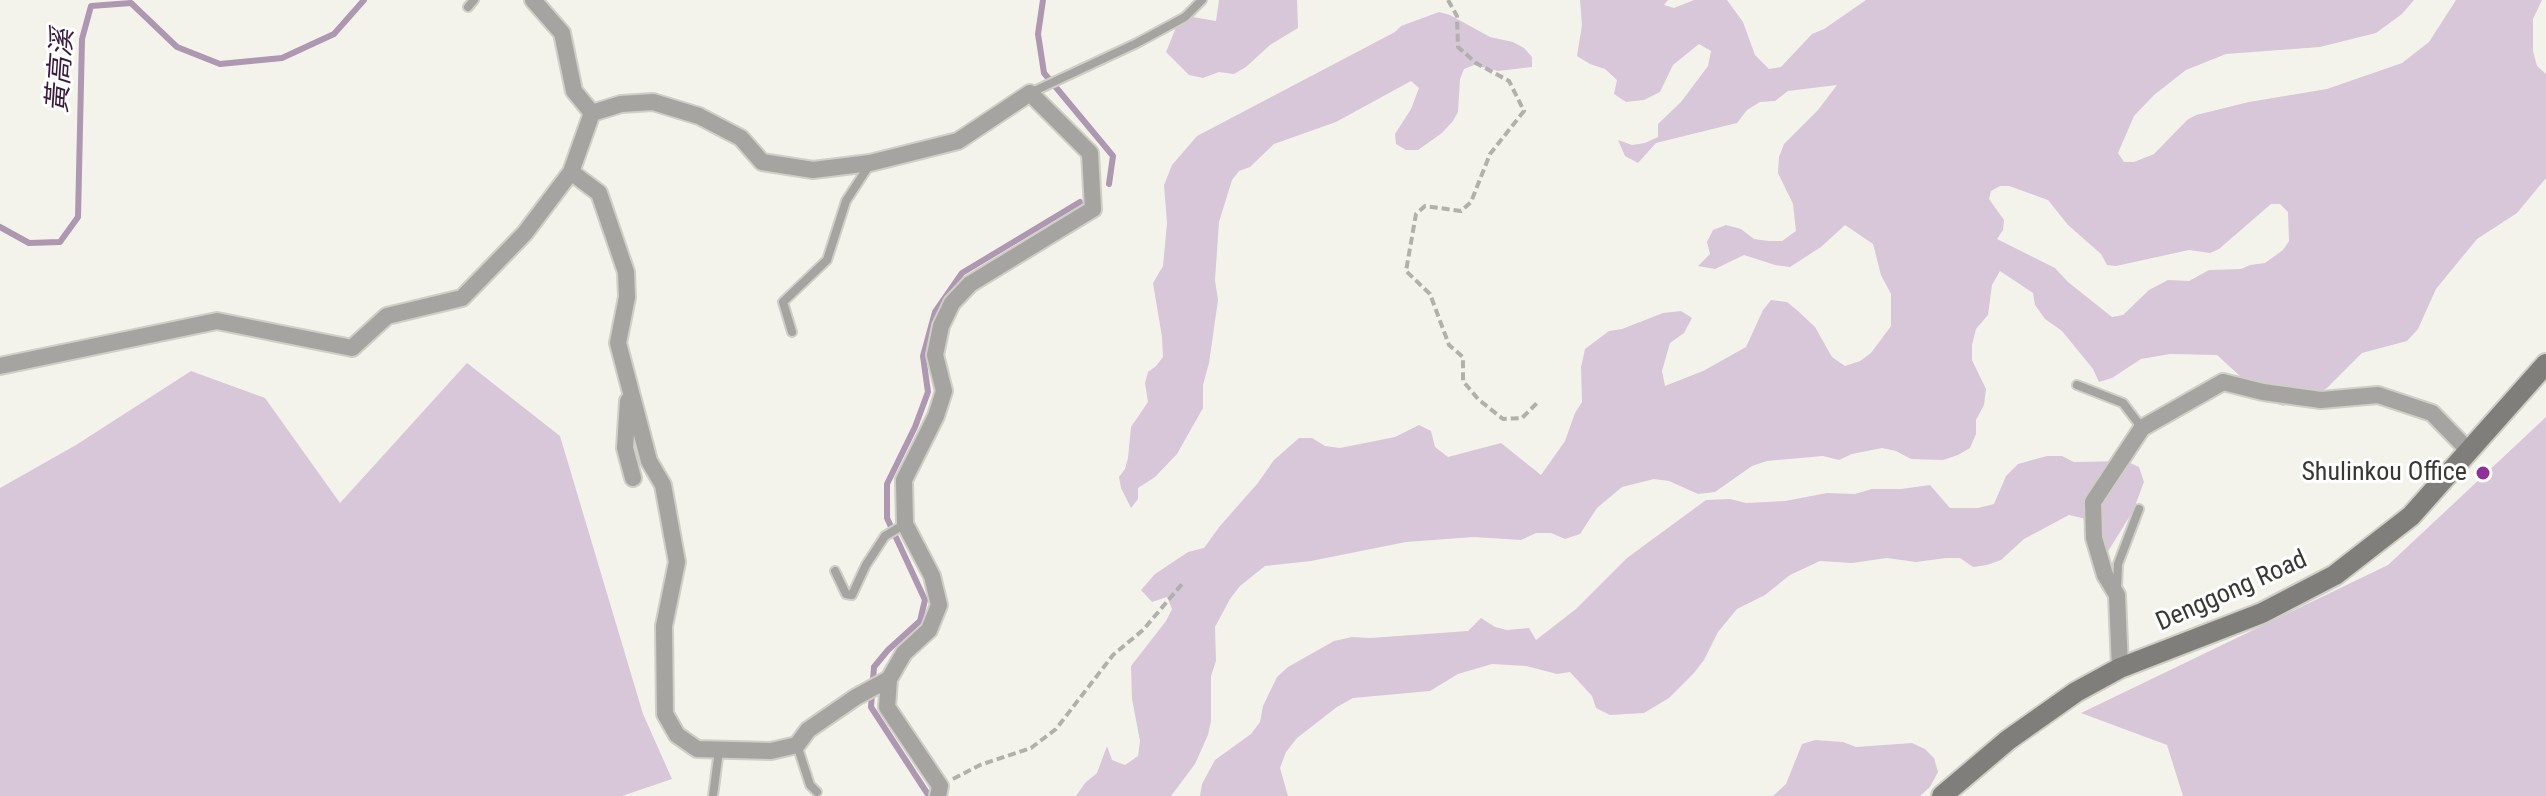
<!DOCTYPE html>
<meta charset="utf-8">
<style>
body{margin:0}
canvas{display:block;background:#f4f3eb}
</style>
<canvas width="2546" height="796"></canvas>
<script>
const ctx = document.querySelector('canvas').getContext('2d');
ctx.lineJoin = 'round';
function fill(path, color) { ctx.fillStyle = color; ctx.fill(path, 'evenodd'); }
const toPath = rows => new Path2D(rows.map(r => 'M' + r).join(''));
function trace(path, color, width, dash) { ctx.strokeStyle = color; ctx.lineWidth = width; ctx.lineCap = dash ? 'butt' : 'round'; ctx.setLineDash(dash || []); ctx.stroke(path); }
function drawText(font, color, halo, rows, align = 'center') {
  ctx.font = font + ' "Roboto Condensed","Noto Sans TC",sans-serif'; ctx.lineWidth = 6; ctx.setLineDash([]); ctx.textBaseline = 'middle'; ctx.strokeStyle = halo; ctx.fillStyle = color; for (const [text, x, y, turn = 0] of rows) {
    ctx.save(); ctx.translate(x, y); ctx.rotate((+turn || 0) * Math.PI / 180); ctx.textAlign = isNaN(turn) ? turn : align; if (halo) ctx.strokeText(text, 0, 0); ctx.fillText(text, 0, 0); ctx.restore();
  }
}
const green = toPath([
 [1219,0,1297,0,1298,28,1270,45,1246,67,1234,74,1219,72,1203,78,1189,75,1166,52,1177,25,1187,16,1216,21],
 [1580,0,1668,0,1664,5,1674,8,1694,0,1727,0,1743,22,1755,55,1769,69,1781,67,1812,34,1824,29,1866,0,2414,0,2402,14,2376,33,2320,47,2226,54,2186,70,2154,95,2134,116,2118,153,2124,162,2134,162,2154,154,2187,120,2196,115,2249,102,2327,89,2402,63,2429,42,2456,0,2542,0,2533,19,2533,51,2537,66,2546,74,2546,178,2517,213,2477,239,2436,289,2418,329,2407,341,2362,353,2327,388,2312,396,2283,406,2266,400,2217,355,2170,354,2141,359,2112,378,2099,382,2093,369,2062,331,2045,319,2035,305,2033,293,2000,271,1992,285,1988,315,1976,329,1972,345,1972,360,1986,389,1984,405,1976,420,1976,434,1970,448,1958,455,1943,460,1911,459,1896,451,1882,448,1852,454,1839,460,1823,456,1767,461,1752,466,1715,492,1698,494,1669,481,1654,479,1622,487,1597,508,1580,534,1565,539,1551,533,1536,533,1521,540,1474,537,1406,542,1311,561,1265,566,1240,586,1230,599,1215,627,1216,661,1211,676,1211,721,1208,735,1195,764,1171,796,1076,796,1085,783,1097,773,1107,746,1112,760,1125,765,1138,756,1140,741,1132,699,1131,666,1166,621,1172,609,1167,597,1152,602,1141,590,1155,574,1188,552,1204,548,1220,526,1257,484,1274,460,1299,438,1312,438,1325,446,1340,448,1395,437,1419,425,1431,431,1435,447,1448,457,1501,443,1541,475,1565,441,1575,413,1582,402,1581,367,1585,349,1609,331,1622,329,1663,313,1681,311,1692,318,1684,333,1670,343,1662,371,1665,386,1703,371,1746,347,1763,310,1771,300,1787,302,1798,311,1815,327,1832,357,1845,366,1860,361,1871,353,1891,326,1891,294,1881,275,1873,244,1845,225,1821,247,1790,267,1775,265,1744,255,1715,269,1698,266,1710,254,1707,242,1713,230,1726,225,1741,229,1754,239,1769,241,1782,241,1796,231,1793,204,1778,173,1779,157,1784,144,1818,110,1837,85,1788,91,1775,101,1760,102,1747,110,1737,123,1656,143,1638,163,1625,156,1618,140,1632,145,1645,143,1658,137,1658,124,1681,102,1708,66,1711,51,1699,44,1673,65,1660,92,1644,100,1626,102,1614,94,1617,80,1605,69,1590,64,1577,56,1582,25],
 [2000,186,2009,186,2048,200,2068,225,2101,254,2107,265,2116,266,2189,250,2210,253,2219,249,2271,204,2280,204,2288,212,2289,241,2283,250,2265,263,2250,265,2241,269,2209,270,2189,281,2168,280,2149,290,2123,315,2112,317,2068,282,2055,268,1997,239,2003,230,2004,220,1989,199,1991,191],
 [1439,12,1450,15,1490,37,1513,42,1524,48,1532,57,1532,67,1498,71,1474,65,1464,69,1460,79,1458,112,1453,121,1442,133,1418,150,1406,150,1396,144,1395,134,1411,109,1419,88,1411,81,1336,122,1274,144,1250,167,1239,171,1232,180,1219,222,1215,280,1218,300,1209,363,1203,385,1203,408,1177,454,1155,477,1138,488,1138,499,1131,508,1121,488,1119,477,1125,469,1128,458,1131,427,1148,402,1145,383,1148,372,1156,366,1163,357,1162,337,1153,283,1163,266,1167,223,1164,185,1172,165,1197,136,1395,32,1401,26],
 [467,363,560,436,643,714,672,779,622,796,0,796,0,488,76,445,191,371,265,398,340,503],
 [2546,417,2546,796,2183,796,2167,745,2081,713,2388,565],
 [2047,456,2062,456,2074,462,2126,461,2139,467,2144,482,2133,511,2107,553,2094,559,2086,519,2069,515,2024,539,2001,560,1987,565,1973,567,1960,558,1946,558,1916,562,1887,558,1852,563,1820,561,1790,575,1765,595,1737,609,1718,632,1704,660,1694,673,1669,698,1644,713,1610,715,1596,708,1592,696,1570,672,1557,674,1526,666,1492,664,1458,674,1430,691,1353,698,1337,707,1297,738,1286,752,1280,768,1288,796,1200,796,1202,784,1215,760,1251,734,1260,722,1263,706,1277,677,1288,667,1334,641,1352,637,1370,638,1468,631,1481,618,1495,627,1507,630,1529,628,1536,640,1576,609,1627,558,1706,500,1730,499,1746,503,1785,501,1827,493,1855,494,1872,489,1901,489,1930,485,1950,508,1978,508,1994,504,2006,476,2018,464],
 [1815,740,1843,742,1856,747,1912,743,1925,749,1934,758,1938,772,1930,787,1920,796,1773,796,1786,784,1802,744]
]);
const stream = toPath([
 [1043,0,1038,34,1044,73,1113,156,1109,184],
 [0,227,29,243,60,242,78,217,82,39,91,6,131,3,177,47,220,64,282,58,334,34,364,0],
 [927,793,871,707,874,667,888,650,920,621,925,600,887,518,887,484,915,427,928,392,923,356,935,312,962,273,1080,202]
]);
const path = toPath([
 [1448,0,1457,16,1458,47,1476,63,1509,81,1524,111,1490,154,1471,202,1461,211,1425,206,1416,214,1406,271,1430,294,1449,345,1463,357,1463,381,1478,399,1503,419,1522,418,1539,401],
 [953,779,980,765,1031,748,1056,729,1113,655,1143,630,1182,584]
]);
const lane = toPath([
 [468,7,474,0],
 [1030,93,1137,43,1185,17,1202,0],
 [792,332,783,302,827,260,846,201,870,164],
 [2077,385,2123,403,2142,428],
 [835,571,846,594,852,595,866,565,885,536,905,524],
 [2117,588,2118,564,2139,509],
 [797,745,810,785,817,792],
 [713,796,719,750]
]);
const street = toPath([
 [533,0,562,33,574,91,592,113],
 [571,172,599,193,626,272,627,297,618,343,649,461,663,485,677,562,664,626,665,714,677,735,697,749,771,751,797,745,808,730,856,697,889,679],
 [0,366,217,321,352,348,387,316,462,298,525,233,571,172,592,113,621,104,653,102,699,116,741,138,762,162,813,170,870,163,958,141,1030,93,1090,153,1093,209,970,284,952,303,941,326,935,355,944,391,936,416,904,480,905,524,932,576,939,605,929,630,904,653,889,679,887,707,940,786,938,796],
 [628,401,625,448,633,478],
 [2120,668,2117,595,2105,575,2094,538,2093,502,2142,428,2223,382,2263,392,2321,400,2378,395,2432,413,2470,452]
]);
const secondary = toPath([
 [1942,796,2008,740,2076,692,2120,668,2262,613,2335,575,2411,516,2546,364]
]);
const markers = [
 [2483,473,8,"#8f2f98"]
];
const poiNames = [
 ["Shulinkou Office",2467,473]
];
const streetNames = [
 ["Denggong Road",2232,592,-24]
];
const waterNames = [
 ["黃高溪",62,71,-86]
];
fill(green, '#d8c7d9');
trace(stream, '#ae97b0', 6);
trace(lane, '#cfcec7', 12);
trace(street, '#cfcec7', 20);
trace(secondary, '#cfcec7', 24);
trace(path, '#b1b0aa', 4, [8, 4]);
trace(lane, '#a5a4a1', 8);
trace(street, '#a5a4a1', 16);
trace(secondary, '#7f7e7a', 20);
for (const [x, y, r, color] of markers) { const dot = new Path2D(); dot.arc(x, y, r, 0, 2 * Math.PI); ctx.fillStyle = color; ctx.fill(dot); trace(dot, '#fff', 3); }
drawText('26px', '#393835', '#fff', poiNames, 'right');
drawText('26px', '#393835', '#fff', streetNames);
drawText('italic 28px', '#3a1a3d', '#fff', waterNames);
</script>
